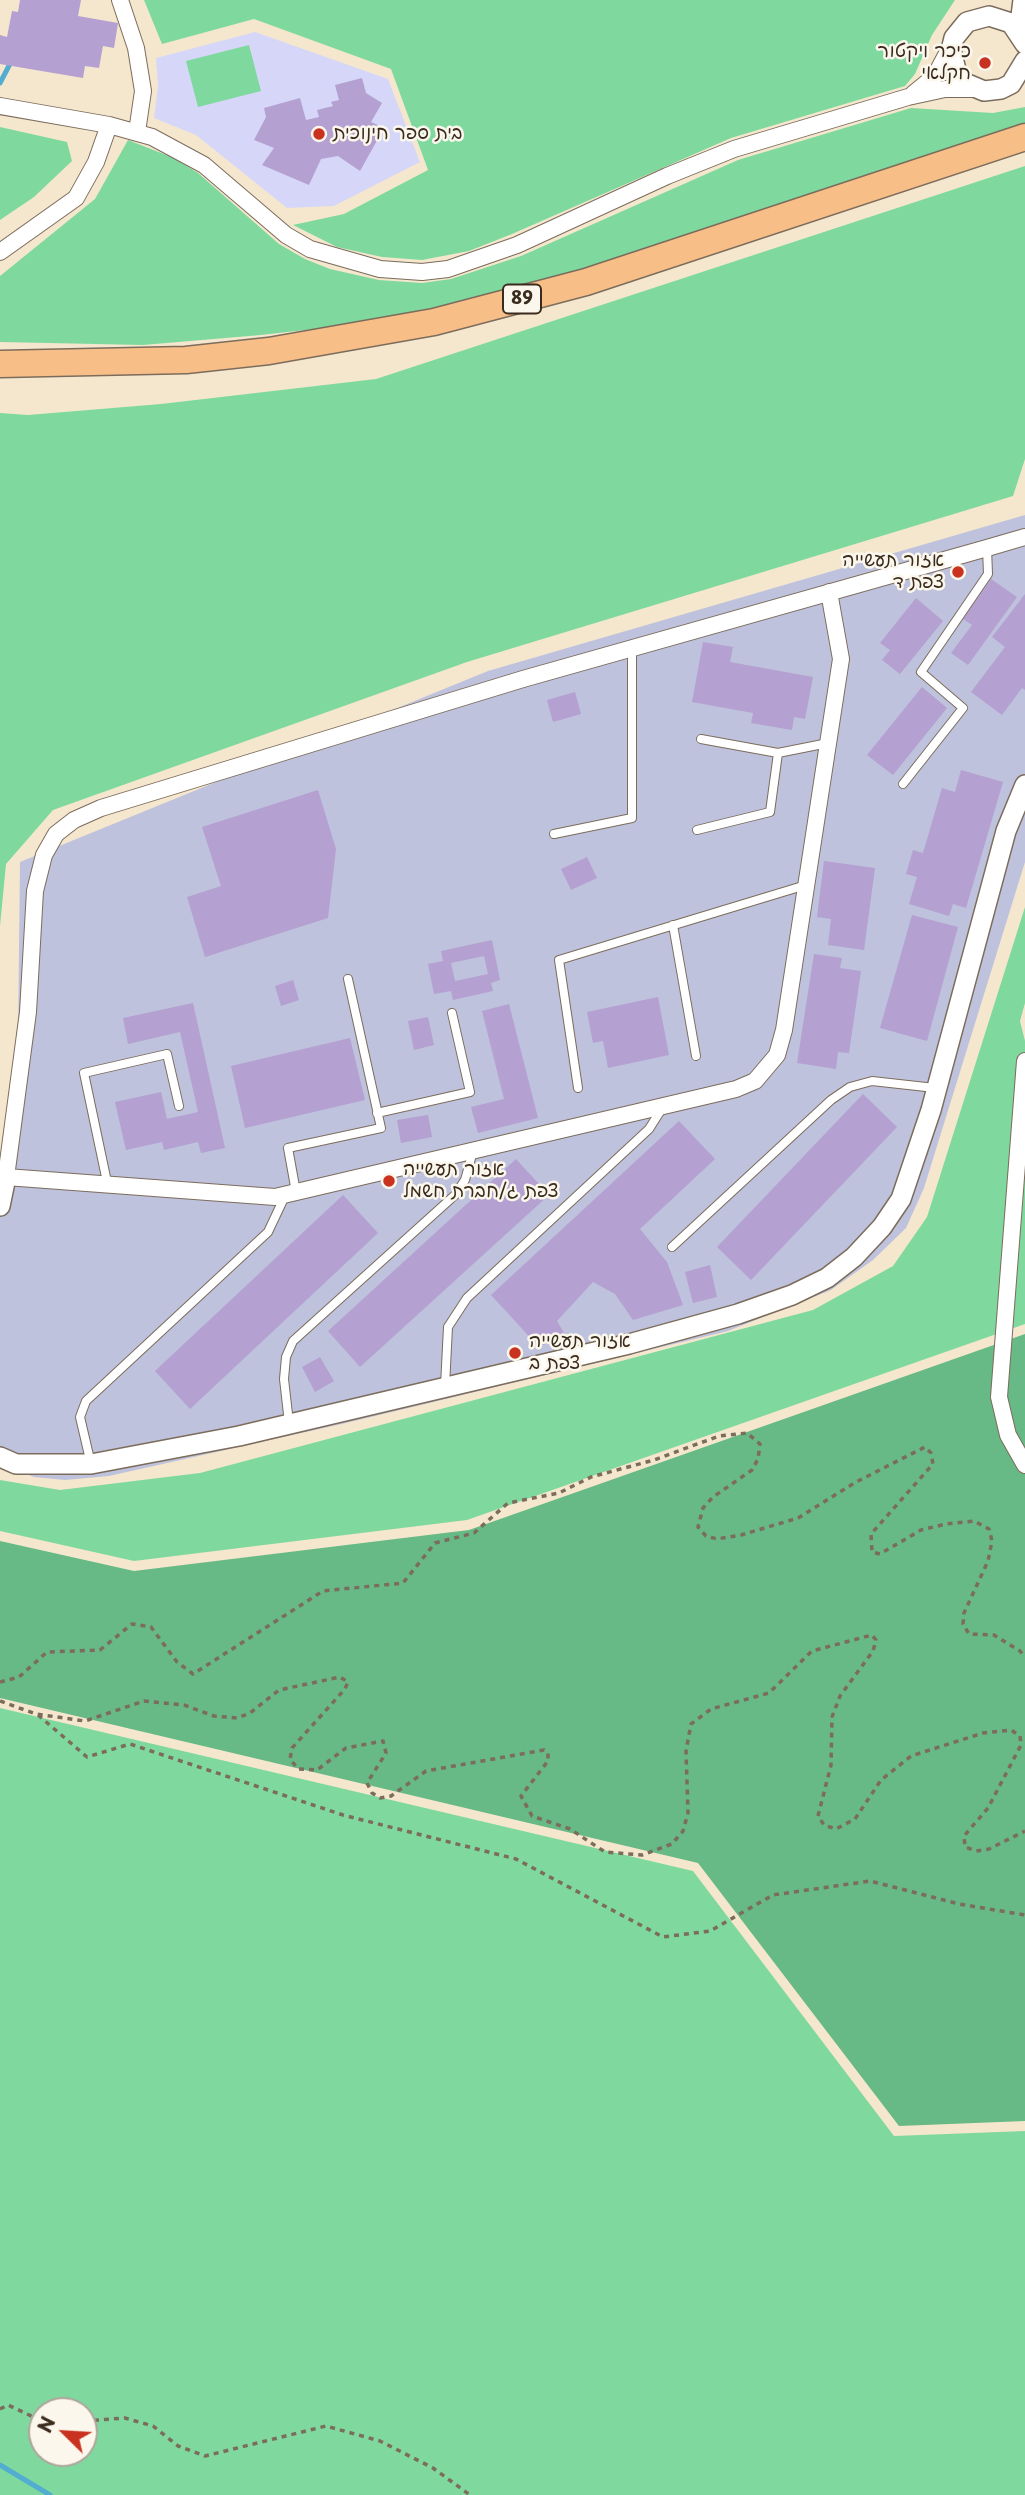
<!DOCTYPE html>
<meta charset="utf-8">
<style>
body{margin:0}
#map{position:relative;width:1025px;height:2495px;overflow:hidden;background:#f5e7ce;font-family:"Playpen Sans",sans-serif}
canvas{display:block}
.north{position:absolute;left:28px;top:2397px;width:70px;height:70px;box-sizing:border-box;background:#fbf7ec;border:2px solid #aea59a;border-radius:50%;rotate:294deg;font-size:19px;font-weight:700;line-height:28px;text-align:center;color:#3b2a1e}
.north::after{content:'';display:block;margin:auto;width:24px;height:32px;background:#c8321e;clip-path:polygon(50% 0,100% 100%,50% 72%,0 100%)}
</style>
<div id="map">
<canvas width="1025" height="2495"></canvas>
<div class="north">N</div>
</div>
<script>
const ctx = document.querySelector('canvas').getContext('2d');
ctx.lineJoin = 'round';
function fill(path, color) { ctx.fillStyle = color; ctx.fill(path, 'evenodd'); }
const toPath = rows => new Path2D(rows.map(r => 'M' + r).join(''));
function trace(path, color, width, dash) { ctx.strokeStyle = color; ctx.lineWidth = width; ctx.lineCap = dash ? 'butt' : 'round'; ctx.setLineDash(dash || []); ctx.stroke(path); }
function drawText(font, color, halo, rows, align = 'center') {
  ctx.font = font + ' "Playpen Sans","Playpen Sans Hebrew",sans-serif'; ctx.lineWidth = 5; ctx.setLineDash([]); ctx.textBaseline = 'middle'; ctx.strokeStyle = halo; ctx.fillStyle = color; for (const [text, x, y, turn = 0] of rows) {
    ctx.save(); ctx.translate(x, y); ctx.rotate((+turn || 0) * Math.PI / 180); ctx.textAlign = isNaN(turn) ? turn : align; if (halo) ctx.strokeText(text, 0, 0); ctx.fillText(text, 0, 0); ctx.restore();
  }
}
const built = toPath([
 [255,32,388,79,420,162,334,206,287,208,196,135,154,118,158,86,156,58]
]);
const industrial = toPath([
 [1025,515,1025,862,924,1188,906,1228,873,1260,831,1290,728,1331,346,1423,109,1476,65,1480,34,1477,0,1464,0,1161,18,1040,20,862,488,671]
]);
const green = toPath([
 [144,0,955,0,932,35,915,74,905,86,731,138,512,234,469,251,422,260,382,257,337,247,293,225,344,214,428,170,391,69,254,19,162,44],
 [249,45,261,91,198,107,186,61],
 [1025,107,1025,127,570,276,453,305,359,324,261,335,143,345,0,342,0,276,95,199,128,140,174,158,198,173,279,244,305,259,330,269,379,280,422,283,451,279,521,256,738,160,911,108,993,113],
 [0,127,67,142,72,161,34,197,0,220],
 [1025,166,1025,459,1013,496,467,662,53,810,6,864,0,926,0,413,28,415,161,404,376,379],
 [1025,907,1025,1003,1020,1021,1025,1041,1025,1324,467,1520,134,1561,0,1531,0,1480,60,1490,200,1473,813,1310,893,1266,927,1217],
 [0,1708,693,1871,894,2136,1025,2131,1025,2495,0,2495],
 [42,2411,84,2411,84,2453,42,2453]
]);
const forest = toPath([
 [1025,1334,1025,2121,899,2126,698,1863,0,1698,0,1541,134,1571,469,1530]
]);
const stream = toPath([
 [0,83,12,60],
 [0,2465,50,2495]
]);
const building = toPath([
 [20,0,81,0,78,16,118,23,114,48,103,46,99,68,85,66,83,78,0,64,0,35,7,37,12,11,18,12],
 [362,78,366,93,382,103,371,122,384,128,360,171,338,156,321,159,309,185,262,165,274,148,254,140,266,117,264,108,300,98,306,120,319,117,317,110,333,106,331,102,339,100,335,85],
 [991,579,1017,597,968,665,951,653,972,625,963,619],
 [1025,594,1025,690,1022,688,1002,715,971,692,1005,647,992,637],
 [916,598,943,621,900,674,882,660,890,650,880,643],
 [703,642,733,647,730,662,813,677,805,719,794,717,792,730,751,723,753,713,692,702],
 [922,687,947,708,893,775,867,755],
 [575,692,581,714,553,722,547,700],
 [961,770,1003,782,966,908,953,904,949,916,909,904,917,877,906,874,913,850,923,853,942,788,955,792],
 [318,790,336,849,328,918,205,957,187,897,221,886,202,827],
 [587,857,597,878,571,890,561,869],
 [824,861,875,868,864,950,828,945,831,919,817,917],
 [912,915,958,927,927,1041,880,1028],
 [492,940,500,980,491,983,493,991,453,1000,451,991,434,994,428,964,443,961,441,951],
 [484,956,488,974,455,981,451,963],
 [814,954,842,958,840,968,861,971,849,1053,838,1052,836,1069,797,1063],
 [293,980,299,1000,281,1006,275,986],
 [658,997,669,1055,608,1068,603,1041,593,1043,587,1012],
 [193,1003,225,1148,201,1153,198,1142,164,1150,162,1142,126,1150,115,1102,161,1092,167,1119,198,1112,180,1032,128,1044,123,1018],
 [509,1004,538,1118,478,1133,471,1107,504,1099,482,1011],
 [428,1017,434,1045,414,1050,408,1021],
 [350,1038,365,1100,245,1128,231,1066],
 [863,1094,897,1127,751,1280,717,1247],
 [428,1115,432,1137,401,1143,397,1120],
 [679,1121,715,1159,640,1229,667,1262,683,1305,633,1320,615,1294,593,1282,557,1321,567,1338,538,1346,491,1295],
 [516,1159,549,1195,360,1367,328,1331],
 [343,1195,378,1233,190,1409,155,1371],
 [710,1265,717,1297,693,1303,685,1272],
 [320,1357,334,1381,315,1392,302,1367]
]);
const path = toPath([
 [0,1682,19,1677,47,1652,100,1650,132,1624,151,1627,177,1662,193,1674,323,1591,403,1583,435,1543,474,1533,508,1503,559,1493,591,1477,654,1460,719,1436,747,1433,760,1444,758,1459,752,1470,713,1497,703,1508,698,1527,706,1536,717,1539,741,1535,798,1518,856,1482,925,1447,931,1453,933,1464,871,1534,872,1552,880,1554,921,1530,946,1524,974,1521,989,1529,992,1541,988,1561,964,1613,963,1624,969,1634,994,1635,1020,1651,1025,1657],
 [0,1701,36,1714,85,1721,144,1701,184,1705,214,1716,237,1718,250,1713,279,1690,340,1677,348,1682,345,1689,292,1748,290,1759,298,1769,317,1770,346,1748,383,1741,386,1753,367,1783,372,1793,380,1798,391,1796,426,1771,544,1750,548,1753,548,1761,521,1796,532,1816,570,1829,605,1852,642,1855,672,1844,683,1831,688,1813,686,1751,691,1724,711,1709,769,1693,812,1651,872,1635,876,1640,873,1651,840,1696,832,1717,831,1765,818,1816,824,1825,836,1829,855,1819,881,1780,911,1756,983,1733,1011,1730,1020,1736,1021,1745,988,1808,964,1836,965,1847,976,1851,989,1849,1025,1831],
 [38,1715,87,1757,130,1744,343,1815,516,1859,663,1937,710,1931,773,1895,870,1881,959,1904,1025,1915],
 [0,2409,8,2405,42,2421],
 [84,2421,125,2418,153,2426,178,2446,205,2456,326,2426,380,2441,433,2468,470,2495]
]);
const service = toPath([
 [778,753,828,743],
 [903,784,963,708,921,672,988,574,987,548],
 [697,830,770,812,778,753,701,739],
 [554,834,632,818,632,648],
 [673,925,696,1056],
 [578,1088,559,960,806,885],
 [377,1113,470,1092,452,1013],
 [107,1182,84,1073,167,1054,179,1106],
 [296,1192,288,1148,381,1128,348,979],
 [672,1247,831,1100,850,1087,872,1081,935,1088],
 [445,1386,448,1327,467,1298,649,1129,663,1107],
 [289,1423,284,1379,286,1357,293,1341,455,1195,465,1180,473,1151],
 [91,1464,80,1417,86,1401,268,1232,285,1196]
]);
const minor = toPath([
 [120,0,136,48,143,91,137,132],
 [913,94,935,76,952,44],
 [0,106,109,125,152,137,204,165,286,235,310,249,380,269,422,272,448,269,517,245,667,176,734,149,908,97,945,89,975,89],
 [0,252,76,198,96,162,109,125],
 [829,592,841,659,784,1030,777,1055,755,1081,736,1089,275,1197,6,1177,28,1012,35,891,44,855,56,834,74,820,101,808,523,679,987,548,1025,537],
 [1025,1061,999,1397,1008,1435,1025,1465]
]);
const tertiary = toPath([
 [1019,32,1023,0],
 [1025,44,1011,23,989,16,967,22,954,38,951,50,957,74,965,83,984,91,1001,89,1011,84,1025,61],
 [0,1206,6,1177],
 [0,1457,16,1464,91,1464,239,1436,629,1344,738,1314,792,1295,827,1278,854,1257,882,1227,901,1199,931,1110,1006,831,1025,785]
]);
const trunk = toPath([
 [0,364,186,360,269,351,434,322,586,282,1025,137]
]);
const markers = [
 [985,63,7,"#c8321e"],
 [319,134,7,"#c8321e"],
 [958,572,7,"#c8321e"],
 [389,1181,7,"#c8321e"],
 [515,1353,7,"#c8321e"]
];
const shields = [
 [522,299,38]
];
const shieldNames = [
 ["89",522,299]
];
const poiNames = [
 ["כיכר ויקטור",971,52,"right"],
 ["חקלאי",971,74,"right"],
 ["בית ספר חינוכית",333,134],
 ["אזור תעשייה",944,561,"right"],
 ["צפת ד",944,583,"right"],
 ["אזור תעשייה",403,1170],
 ["צפת ג/חברת חשמל",403,1192],
 ["אזור תעשייה",529,1342],
 ["צפת ב",529,1364]
];
fill(built, '#d6d7f8');
fill(industrial, '#bec2dd');
fill(green, '#7fd99e');
fill(forest, '#67b985');
trace(stream, '#52add0', 5);
fill(building, '#b4a0d1');
trace(service, '#7c6c5c', 10);
trace(minor, '#7c6c5c', 18);
trace(tertiary, '#7c6c5c', 22);
trace(trunk, '#7c6c5c', 29);
trace(path, '#7c6c5c', 3.5, [5, 5]);
trace(service, '#fff', 8);
trace(minor, '#fff', 16);
trace(tertiary, '#fff', 19);
trace(trunk, '#f7be87', 26);
for (const [x, y, r, color] of markers) { const dot = new Path2D(); dot.arc(x, y, r, 0, 2 * Math.PI); ctx.fillStyle = color; ctx.fill(dot); trace(dot, '#fbf7ec', 2.5); }
for (const [x, y, w] of shields) { const box = new Path2D(); box.roundRect(x - w / 2, y - 14.5, w, 29, 5); ctx.fillStyle = '#fbf7ec'; ctx.fill(box); trace(box, '#3b2a1e', 2); }
drawText('bold 18px', '#3b2a1e', null, shieldNames);
drawText('19px', '#3b2a1e', '#fbf7ec', poiNames, 'left');
</script>
